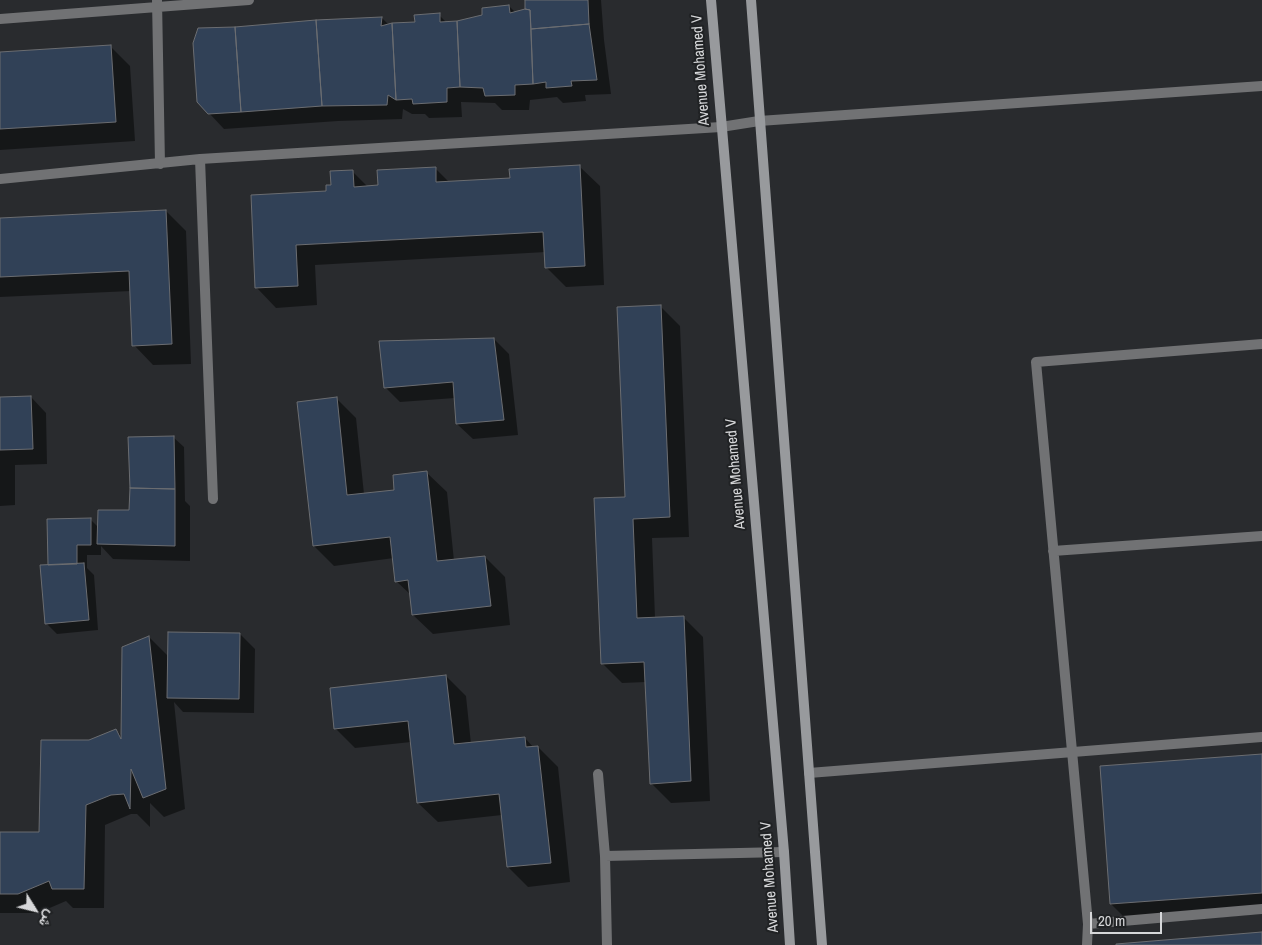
<!DOCTYPE html>
<meta charset="utf-8">
<style>
body{margin:0}
#map{position:relative;width:1262px;height:945px;overflow:hidden;background:#292b2e;font-family:"Archivo Narrow",Vazirmatn,sans-serif}
canvas{display:block}
.north{position:absolute;left:10px;top:885px;width:50px;height:50px;-webkit-text-stroke:4px #202224;paint-order:stroke;rotate:126deg;font-size:14px;font-weight:700;line-height:20px;text-align:center;color:#d6d7d9}
.north::after{content:'';display:block;margin:auto;width:18px;height:22px;background:#d6d7d9;clip-path:polygon(50% 0,100% 100%,50% 72%,0 100%)}
.scale{position:absolute;left:1090px;top:912px;width:72px;height:22px;box-sizing:border-box;border:2px solid #d6d7d9;border-top:0;padding-left:6px;font-size:15px;line-height:18px;white-space:nowrap;color:#d6d7d9;-webkit-text-stroke:4px #202224;paint-order:stroke}
</style>
<div id="map">
<canvas width="1262" height="945"></canvas>
<div class="north">ش</div>
<div class="scale">20 m</div>
</div>
<script>
const ctx = document.querySelector('canvas').getContext('2d');
ctx.lineJoin = 'round';
function fill(path, color) { ctx.fillStyle = color; ctx.fill(path, 'evenodd'); }
const toPath = rows => new Path2D(rows.map(r => 'M' + r).join(''));
function trace(path, color, width, dash) { ctx.strokeStyle = color; ctx.lineWidth = width; ctx.lineCap = dash ? 'butt' : 'round'; ctx.setLineDash(dash || []); ctx.stroke(path); }
function drawText(font, color, halo, rows, align = 'center') {
  ctx.font = font + ' "Archivo Narrow",sans-serif'; ctx.lineWidth = 4; ctx.setLineDash([]); ctx.textBaseline = 'middle'; ctx.strokeStyle = halo; ctx.fillStyle = color; for (const [text, x, y, turn = 0] of rows) {
    ctx.save(); ctx.translate(x, y); ctx.rotate((+turn || 0) * Math.PI / 180); ctx.textAlign = isNaN(turn) ? turn : align; if (halo) ctx.strokeText(text, 0, 0); ctx.fillText(text, 0, 0); ctx.restore();
  }
}
const shadow = toPath([
 [526,0,601,0,604,40,611,94,585,95,586,101,563,103,557,97,530,100,529,110,502,110,495,103,461,102,462,117,429,118,425,114,412,114,403,109,402,119,338,121,224,129,209,113,382,18,389,25,416,23,439,15,447,23,457,22,483,16,509,6,516,13,526,10],
 [110,46,130,66,135,141,0,150,0,53],
 [580,167,600,186,604,285,566,287,546,267,546,252,315,265,317,305,276,308,257,288,327,192,353,172,368,187,379,186,435,168,449,182,511,179],
 [166,211,186,231,191,364,153,365,134,345,131,291,0,297,0,218],
 [660,306,680,326,689,537,652,538,655,618,683,617,703,637,710,801,671,803,651,783,646,682,622,683,602,663,626,498],
 [494,339,509,354,518,435,473,439,457,424,455,398,400,402,385,387],
 [31,397,46,413,47,464,15,465,15,505,0,506,0,398],
 [336,398,356,418,364,494,396,491,427,473,447,492,454,561,485,557,505,577,510,625,433,634,413,615,411,595,396,581,394,558,334,566,314,546],
 [173,437,184,447,185,501,190,506,190,561,113,559,101,546,101,555,87,555,87,568,94,575,98,630,57,634,47,624,49,566,90,519,98,527,130,512],
 [240,634,255,649,254,713,183,712,174,702,185,809,164,817,150,803,150,827,137,814,131,814,105,825,104,908,73,908,66,901,38,913,0,913,0,833,41,833,89,742,116,730,122,736,149,637,169,657],
 [446,676,466,696,471,744,525,738,534,748,538,747,558,767,570,882,528,887,508,867,502,815,438,822,418,803,411,742,355,748,335,728],
 [1262,755,1262,914,1131,924,1111,904]
]);
const building = toPath([
 [525,0,588,0,589,24,531,29,530,10,525,9,525,0],
 [509,5,510,13,525,9,530,10,533,84,515,85,515,95,485,96,483,88,460,87,457,21,482,15,482,8,509,5],
 [440,13,440,22,457,21,460,87,447,88,447,102,413,104,412,99,396,100,392,23,415,22,414,15,440,13],
 [382,17,381,26,392,23,396,100,388,95,387,105,322,106,316,20,382,17],
 [316,20,322,106,241,112,235,27,316,20],
 [589,24,597,80,571,81,572,86,546,88,546,82,533,84,531,29,589,24],
 [235,27,241,112,208,114,197,102,193,43,198,28,235,27],
 [111,45,116,122,0,129,0,52,111,45],
 [580,165,585,266,545,268,543,232,296,245,298,286,255,288,251,195,326,191,326,185,331,185,330,171,353,170,354,187,378,185,377,170,436,167,436,182,510,178,509,169,580,165],
 [166,210,172,344,132,346,129,271,0,277,0,218,166,210],
 [661,305,670,517,633,519,637,618,684,616,691,781,650,784,644,662,601,664,594,498,625,497,617,307,661,305],
 [494,338,504,420,456,424,453,382,384,388,379,341,494,338],
 [31,396,33,449,0,450,0,397,31,396],
 [337,397,347,495,394,490,393,475,427,471,437,561,485,556,491,606,412,615,408,580,395,582,390,537,313,546,297,402,337,397],
 [174,436,175,489,130,488,128,437,174,436],
 [130,488,175,489,175,546,97,544,98,510,129,510,130,488],
 [91,518,91,545,77,545,77,564,48,565,47,519,91,518],
 [84,563,89,620,45,624,40,565,84,563],
 [168,632,240,633,239,699,167,698,168,632],
 [149,636,166,789,143,798,131,769,130,809,124,794,111,795,86,805,84,889,52,889,49,881,18,894,0,894,0,832,39,832,41,740,89,740,116,729,121,739,122,647,149,636],
 [446,675,454,744,525,737,526,747,538,746,551,863,507,867,499,794,417,803,408,721,334,729,330,688,446,675],
 [1262,754,1262,893,1110,904,1100,766,1262,754],
 [1262,932,1262,945,1116,945,1116,944,1262,932]
]);
const street = toPath([
 [157,0,160,164],
 [0,19,249,0],
 [200,159,213,499],
 [0,179,200,159,721,127,759,121,1262,86],
 [1053,551,1262,536],
 [809,773,1262,737],
 [598,774,605,856,607,945],
 [605,856,784,852],
 [1088,924,1036,362,1262,344],
 [1087,945,1088,924,1262,909]
]);
const secondary = toPath([
 [711,0,784,852,790,945],
 [751,0,822,945]
]);
const streetNames = [
 ["Avenue Mohamed V",701,70,-94],
 ["Avenue Mohamed V",736,474,-95],
 ["Avenue Mohamed V",770,877,-94]
];
fill(shadow, '#0007');
fill(building, '#314157');
trace(building, '#6b6d71', 1);
trace(street, '#717274', 10);
trace(secondary, '#989a9d', 10);
drawText('15px', '#d6d7d9', '#202224', streetNames);
</script>
